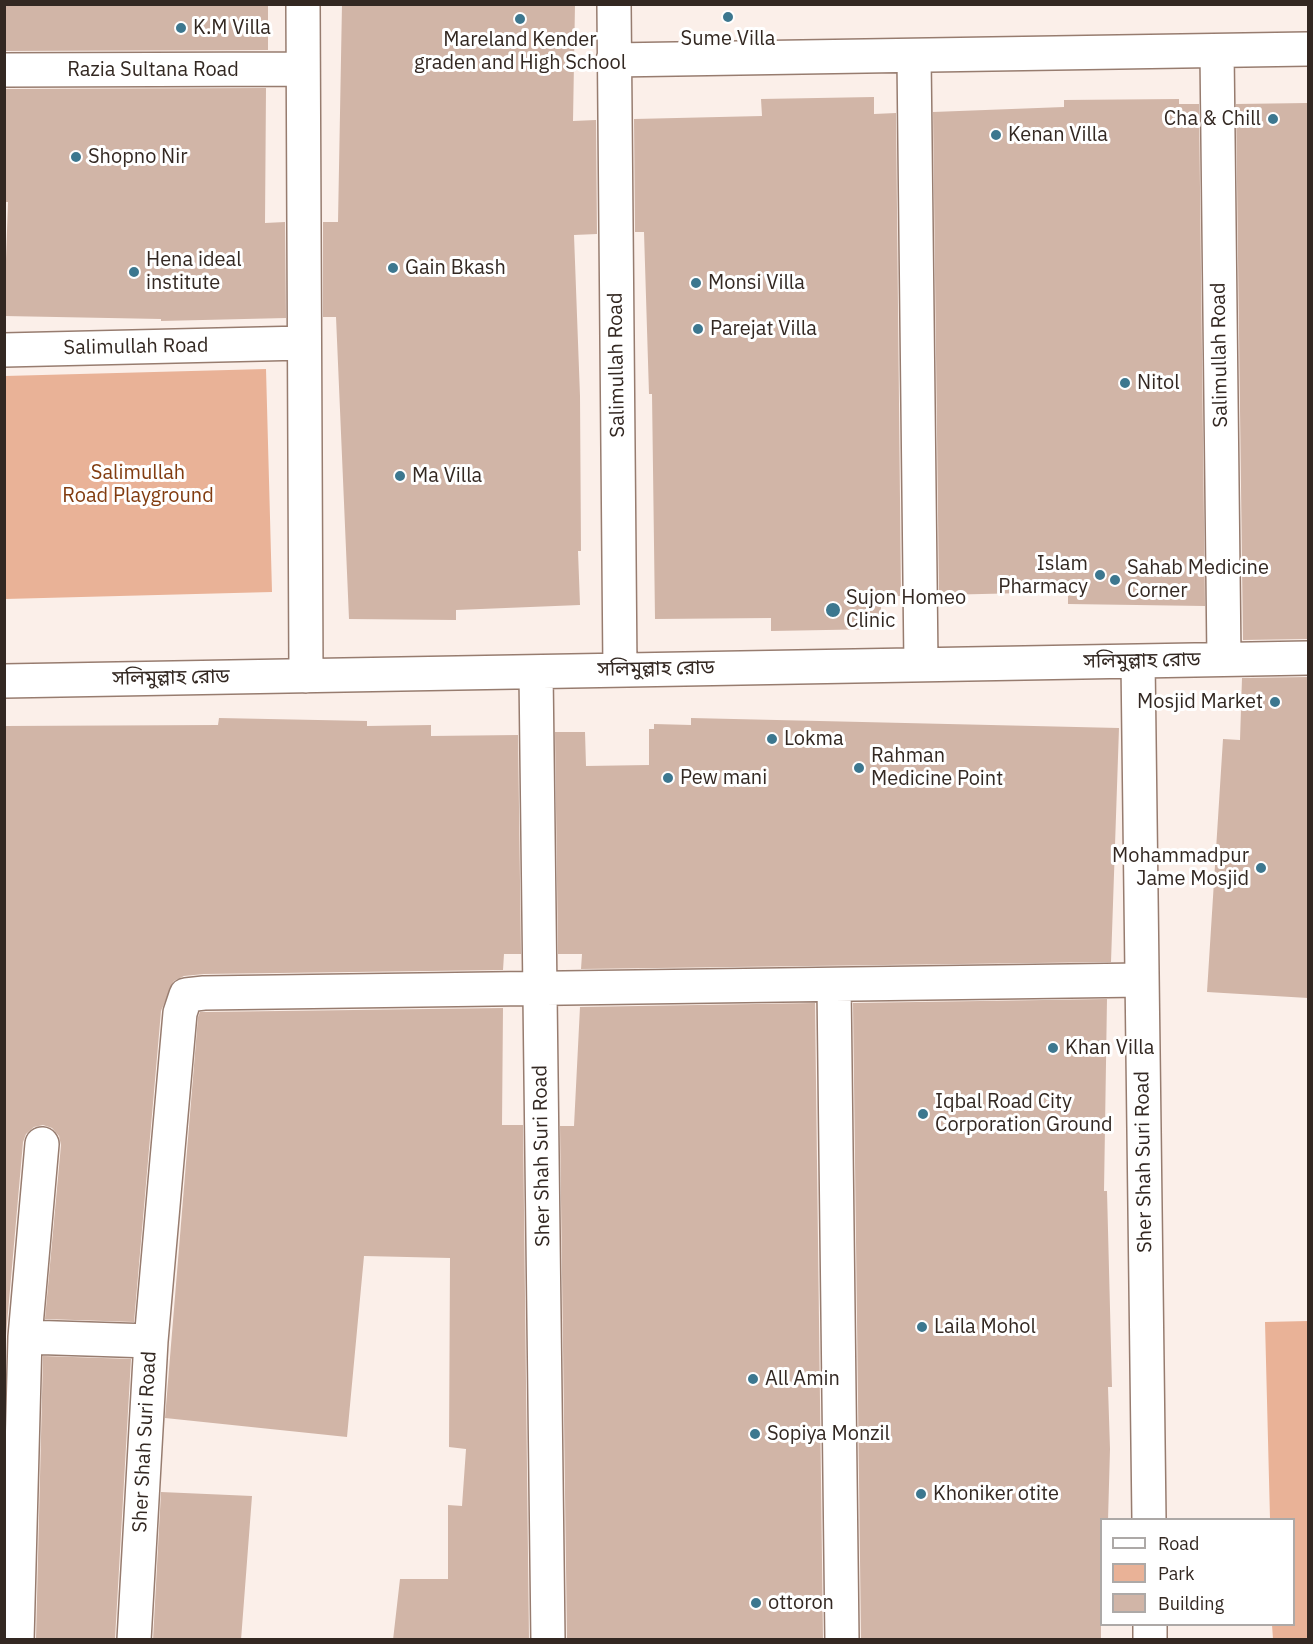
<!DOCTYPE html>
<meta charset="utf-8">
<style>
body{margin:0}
#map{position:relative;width:1313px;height:1644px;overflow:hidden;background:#fbefe9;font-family:"IBM Plex Sans",sans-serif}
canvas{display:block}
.frame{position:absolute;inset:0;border:6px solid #332822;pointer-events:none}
.legend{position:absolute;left:1100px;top:1518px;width:195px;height:108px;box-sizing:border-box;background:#fff;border:2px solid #ada9a7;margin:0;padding:8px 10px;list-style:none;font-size:18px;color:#332822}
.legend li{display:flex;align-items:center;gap:12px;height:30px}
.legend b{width:30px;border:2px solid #ada9a7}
</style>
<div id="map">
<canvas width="1313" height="1644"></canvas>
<div class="frame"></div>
<ul class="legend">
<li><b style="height:8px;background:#fff"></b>Road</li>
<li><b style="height:16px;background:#e9b297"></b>Park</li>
<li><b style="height:16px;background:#d1b5a7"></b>Building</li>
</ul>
</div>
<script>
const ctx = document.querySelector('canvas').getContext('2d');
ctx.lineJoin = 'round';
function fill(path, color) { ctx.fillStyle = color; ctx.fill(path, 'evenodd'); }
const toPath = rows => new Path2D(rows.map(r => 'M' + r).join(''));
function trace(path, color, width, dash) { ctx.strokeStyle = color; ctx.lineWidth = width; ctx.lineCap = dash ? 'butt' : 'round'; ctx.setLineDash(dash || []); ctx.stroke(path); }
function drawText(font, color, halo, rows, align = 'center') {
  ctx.font = font + ' "IBM Plex Sans","Noto Sans Bengali",sans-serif'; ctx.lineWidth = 6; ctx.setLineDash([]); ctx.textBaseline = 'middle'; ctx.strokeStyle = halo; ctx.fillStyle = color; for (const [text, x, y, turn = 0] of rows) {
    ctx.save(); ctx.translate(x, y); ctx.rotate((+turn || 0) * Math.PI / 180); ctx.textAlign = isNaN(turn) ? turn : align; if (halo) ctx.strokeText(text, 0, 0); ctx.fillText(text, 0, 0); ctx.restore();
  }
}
const green = toPath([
 [266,369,272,592,5,599,5,376],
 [1308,1321,1308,1639,1273,1639,1272,1625,1294,1624,1294,1520,1270,1519,1265,1322]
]);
const building = toPath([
 [4,4,268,4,268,50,4,51],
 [342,4,575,4,573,121,596,120,597,234,574,235,580,396,581,551,578,551,580,605,456,610,456,620,349,619,336,317,323,317,323,222,338,222],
 [266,88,265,223,285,222,286,318,161,321,161,319,4,316,8,202,4,202,4,89],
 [874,97,874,114,896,113,901,596,881,596,881,629,771,631,771,618,655,619,652,394,649,394,644,232,635,232,634,119,762,116,761,99],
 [1179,99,1179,104,1199,104,1205,606,1068,604,1068,592,939,595,933,112,1064,107,1064,100],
 [1308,103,1308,639,1243,640,1236,104],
 [1308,677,1308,998,1207,992,1223,739,1240,740,1242,678],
 [219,718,367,721,367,726,431,725,431,736,518,735,521,954,504,954,503,970,204,974,184,976,174,981,161,1011,134,1322,45,1319,61,1145,59,1136,52,1128,43,1125,34,1127,26,1134,23,1142,6,1335,4,1403,4,726,218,725],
 [691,718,1119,728,1111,962,581,969,582,954,558,954,555,732,585,732,586,766,649,765,649,729,654,729,654,724,691,725],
 [1107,999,1104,1191,1107,1191,1112,1387,1108,1387,1110,1449,1108,1520,1101,1520,1101,1640,861,1640,853,1003],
 [815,1003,823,1640,567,1640,560,1126,574,1126,580,1007],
 [503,1008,502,1125,523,1125,529,1640,393,1640,400,1579,448,1579,448,1505,462,1506,466,1449,449,1447,450,1258,364,1256,347,1437,165,1418,198,1017,200,1012,205,1012],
 [43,1356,131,1359,115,1639,36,1638],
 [161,1492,252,1496,241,1640,153,1640]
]);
const street = toPath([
 [303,4,306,676],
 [614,4,620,670],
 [1217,51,1224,659],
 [914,56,921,665],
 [613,60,1308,49],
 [4,70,302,69],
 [4,350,304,343],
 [1138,661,1149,1520],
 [536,672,548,1640],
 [4,681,1308,658],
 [834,985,842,1640],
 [25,1337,151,1341],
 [1150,1624,1150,1640],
 [17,1640,25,1337,42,1144],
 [134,1640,151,1341,180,1013,186,995,204,993,1142,980]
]);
const markers = [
 [728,17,6,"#3c778f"],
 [520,19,6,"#3c778f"],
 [181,28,6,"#3c778f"],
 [1273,119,6,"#3c778f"],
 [996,135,6,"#3c778f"],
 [76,157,6,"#3c778f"],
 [393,268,6,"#3c778f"],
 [134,272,6,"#3c778f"],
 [696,283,6,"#3c778f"],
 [698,329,6,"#3c778f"],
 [1125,383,6,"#3c778f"],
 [400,476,6,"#3c778f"],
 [1100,575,6,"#3c778f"],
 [1115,580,6,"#3c778f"],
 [833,610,8,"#3c778f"],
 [1275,702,6,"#3c778f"],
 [772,739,6,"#3c778f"],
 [859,768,6,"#3c778f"],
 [668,778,6,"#3c778f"],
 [1261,868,6,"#3c778f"],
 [1053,1048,6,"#3c778f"],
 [923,1114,6,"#3c778f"],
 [922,1327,6,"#3c778f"],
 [753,1379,6,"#3c778f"],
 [755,1434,6,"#3c778f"],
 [921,1494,6,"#3c778f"],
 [756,1603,6,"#3c778f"]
];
const poiNames = [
 ["K.M Villa",193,28],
 ["Sume Villa",728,39,"center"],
 ["Mareland Kender",520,40,"center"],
 ["graden and High School",520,63,"center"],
 ["Cha & Chill",1261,119,"right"],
 ["Kenan Villa",1008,135],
 ["Shopno Nir",88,157],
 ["Hena ideal",146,260],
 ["institute",146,283],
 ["Gain Bkash",405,268],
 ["Monsi Villa",708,283],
 ["Parejat Villa",710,329],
 ["Nitol",1137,383],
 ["Ma Villa",412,476],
 ["Islam",1088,564,"right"],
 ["Pharmacy",1088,587,"right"],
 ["Sahab Medicine",1127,568],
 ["Corner",1127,591],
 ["Sujon Homeo",846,598],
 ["Clinic",846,621],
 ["Mosjid Market",1263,702,"right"],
 ["Lokma",784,739],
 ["Rahman",871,756],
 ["Medicine Point",871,779],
 ["Pew mani",680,778],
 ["Mohammadpur",1249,856,"right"],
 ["Jame Mosjid",1249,879,"right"],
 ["Khan Villa",1065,1048],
 ["Iqbal Road City",935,1102],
 ["Corporation Ground",935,1125],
 ["Laila Mohol",934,1327],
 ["All Amin",765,1379],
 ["Sopiya Monzil",767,1434],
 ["Khoniker otite",933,1494],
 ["ottoron",768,1603]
];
const streetNames = [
 ["Razia Sultana Road",153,70],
 ["Salimullah Road",136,347,-1],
 ["Salimullah Road",1220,355,-91],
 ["Salimullah Road",617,365,-91],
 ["সলিমুল্লাহ রোড",1142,661,-1],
 ["সলিমুল্লাহ রোড",656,669,-1],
 ["সলিমুল্লাহ রোড",171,678,-1],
 ["Sher Shah Suri Road",542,1156,-91],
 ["Sher Shah Suri Road",1144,1162,-91],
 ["Sher Shah Suri Road",145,1442,-87]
];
const parkNames = [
 ["Salimullah",138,473],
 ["Road Playground",138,496]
];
fill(green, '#e9b297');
fill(building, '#d1b5a7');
trace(street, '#977c6f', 36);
trace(street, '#fff', 33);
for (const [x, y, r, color] of markers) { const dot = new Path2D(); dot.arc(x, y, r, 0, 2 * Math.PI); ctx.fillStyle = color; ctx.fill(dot); trace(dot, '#fff', 2); }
drawText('20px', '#332822', '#fff', poiNames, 'left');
drawText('20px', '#332822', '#fff', streetNames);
drawText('20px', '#823c10', '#fff', parkNames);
</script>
